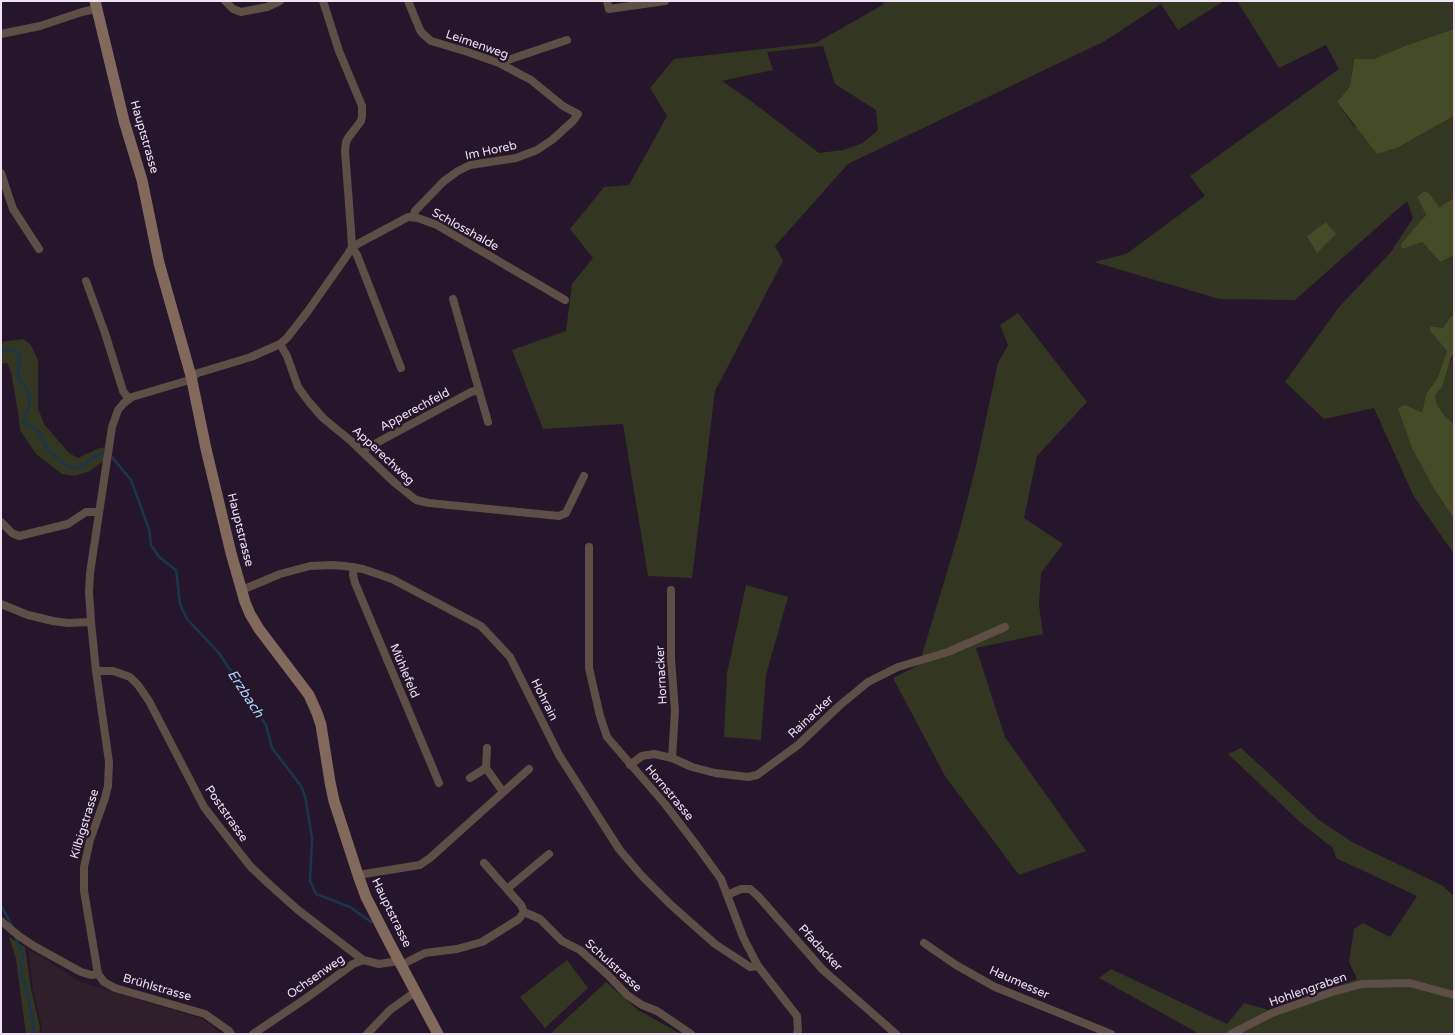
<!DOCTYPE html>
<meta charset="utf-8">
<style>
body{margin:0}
#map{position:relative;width:1455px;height:1035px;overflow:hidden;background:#25162c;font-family:"Varela Round",sans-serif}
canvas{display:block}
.frame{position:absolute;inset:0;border:2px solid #ede3f2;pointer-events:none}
</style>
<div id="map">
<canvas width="1455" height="1035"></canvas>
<div class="frame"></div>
</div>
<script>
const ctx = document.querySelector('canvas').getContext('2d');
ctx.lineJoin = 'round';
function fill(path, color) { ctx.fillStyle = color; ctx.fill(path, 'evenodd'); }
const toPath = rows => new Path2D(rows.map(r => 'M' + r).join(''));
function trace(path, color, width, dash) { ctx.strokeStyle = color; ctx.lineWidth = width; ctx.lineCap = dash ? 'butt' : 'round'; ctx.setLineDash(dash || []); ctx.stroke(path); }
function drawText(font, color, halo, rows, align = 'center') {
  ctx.font = font + ' "Varela Round",sans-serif'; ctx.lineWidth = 5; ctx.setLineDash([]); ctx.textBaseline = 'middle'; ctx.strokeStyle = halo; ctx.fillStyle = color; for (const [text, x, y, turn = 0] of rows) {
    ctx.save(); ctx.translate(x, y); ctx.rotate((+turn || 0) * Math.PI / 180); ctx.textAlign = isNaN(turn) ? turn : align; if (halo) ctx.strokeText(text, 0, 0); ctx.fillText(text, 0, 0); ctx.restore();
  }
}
const education = toPath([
 [28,949,81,982,203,1019,222,1034,40,1034,42,1027,33,990]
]);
const green = toPath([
 [883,1,1224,1,1178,30,1161,4,1105,41,848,164,775,246,783,261,715,391,692,578,648,576,623,424,543,429,512,350,566,331,572,284,593,258,570,229,604,187,629,185,667,116,650,88,674,59,816,43,884,4],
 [823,46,835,84,876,110,878,130,863,143,843,150,819,153,751,101,722,81,773,70,767,52],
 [1237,1,1454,1,1454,29,1407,45,1373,59,1354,59,1350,86,1337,102,1354,126,1399,147,1454,116,1454,198,1439,207,1417,197,1426,215,1402,248,1422,242,1440,262,1454,255,1454,314,1450,317,1443,328,1431,326,1430,331,1447,351,1437,379,1426,394,1422,412,1405,405,1436,492,1454,519,1454,554,1413,495,1374,408,1324,419,1285,382,1339,307,1391,252,1413,218,1407,201,1295,300,1219,299,1094,262,1126,254,1205,196,1190,176,1339,69,1326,45,1279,68],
 [1018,313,1087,402,1037,456,1024,518,1063,544,1041,573,1039,605,1043,634,976,648,1005,737,1086,851,1019,875,945,776,893,678,919,665,959,532,975,470,998,363,1008,345,1000,325],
 [23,339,31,345,38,360,38,408,44,424,69,453,78,458,97,449,105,447,103,461,90,471,75,476,62,474,36,454,20,430,18,412,11,372,7,363,1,364,1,342],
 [1454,354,1454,426,1452,422,1445,416,1437,405,1435,396],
 [746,585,788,597,766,675,761,740,724,737,727,673],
 [1241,748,1319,820,1352,842,1443,886,1454,896,1454,1034,1195,1034,1196,1032,1099,978,1111,969,1227,1024,1244,1003,1269,1010,1357,979,1349,962,1354,929,1363,923,1390,937,1417,896,1336,858,1333,848,1301,823,1228,754],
 [9,937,25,947,31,989,40,1027,39,1034,26,1034,16,959],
 [567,960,588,988,545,1028,520,997],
 [606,982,638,1010,681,1034,550,1034]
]);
const forest = toPath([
 [1454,29,1454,116,1399,147,1377,154,1337,102,1350,86,1354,59,1373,59,1407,45],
 [1424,191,1429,193,1439,207,1454,198,1454,255,1440,262,1422,242,1402,249,1401,244,1426,215,1417,197],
 [1326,222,1336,234,1317,253,1307,236],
 [1454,314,1454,354,1451,358,1442,387,1438,391,1435,396,1437,405,1445,416,1452,422,1454,426,1454,519,1436,492,1412,448,1398,408,1405,405,1422,412,1426,394,1437,379,1447,351,1430,331,1430,326,1443,328,1450,317]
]);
const stream = toPath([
 [1,351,9,349,14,350,20,356,18,375,19,379,27,389,30,397,29,407,23,421,24,423,36,429,39,432,48,450,60,461,70,467,75,468,81,467,95,456,103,453],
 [111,456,131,480,149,529,151,545,159,557,176,570,180,604,187,619,219,653,266,725,272,748,301,786,305,796,312,838,310,881,316,894,350,907,371,922],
 [1,905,12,926],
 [16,939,23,954,21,974,28,996,33,1024,33,1034]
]);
const street = toPath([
 [225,1,233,9,241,12,267,7,280,1],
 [408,1,420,30,423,34,431,41,468,52,499,63,531,80,563,106,578,114,573,121,552,140,537,150,516,158,470,165,458,171,444,181,415,211,413,217],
 [607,1,609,9,665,1],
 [1,34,40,26,82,12,96,9],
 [499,63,567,40],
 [1,173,13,209,39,249],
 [86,281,105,333,123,391,129,399],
 [453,299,488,422],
 [280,344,287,356,298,387,309,402,323,418,351,441,395,483,416,500,429,503,559,516,566,513,584,476],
 [401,368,357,255,352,247,408,217,418,218,437,225,565,300],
 [362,452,367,448,471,392,479,390],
 [1,522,12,533,19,536,68,524,86,512,98,512],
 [589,547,589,668,600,716,607,737,665,804,697,846,721,879,743,937,758,966,797,1016,798,1030,797,1034],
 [354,567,353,575,355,583,439,783],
 [242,590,280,574,310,566,332,565,345,566,363,569,392,579,481,626,510,657,559,755,619,849,641,875,671,905,715,944,750,967,758,966],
 [671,590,671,659,675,711,672,758],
 [1,604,28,615,53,621,68,623,91,622],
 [96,671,113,671,119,673,130,677,138,685,149,701,204,807,239,852,251,867,270,885,298,910,363,960],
 [487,748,486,768,503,792],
 [630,765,642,756,654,754,672,758,692,767,715,773,748,777,757,775,798,745,839,706,868,682,898,667,948,652,1005,627],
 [470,778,486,768],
 [358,875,420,865,430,858,529,769],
 [507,889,549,854],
 [727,895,741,889,750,889,758,896,823,970,896,1034],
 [524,912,540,919,562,941,580,950,608,975,627,995,642,1005,657,1011,691,1034],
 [1,921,19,936,34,946,81,972,91,975,98,974,104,982,115,988,205,1014,229,1031,231,1034],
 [924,943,956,965,995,987,1111,1034],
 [401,965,425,953,457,949,482,942,519,919,524,912,521,905,484,863],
 [98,974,84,891,84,867,90,840,105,798,108,786,109,762,96,671,91,622,89,592,90,573,112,427,118,410,124,403,132,397,186,381,198,373,251,357,280,344,287,338,308,311,348,254,352,247,351,230,345,151,346,142,348,138,361,121,362,116,362,106,339,51,323,1],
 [253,1034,305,999,353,964,363,960,379,964,399,961],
 [367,1034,390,1010,415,992],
 [1231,1034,1272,1013,1332,992,1362,984,1410,983,1454,995]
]);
const secondary = toPath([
 [95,1,124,121,142,180,159,263,191,376,206,449,231,553,245,602,250,614,259,629,303,687,309,695,317,713,321,725,330,782,334,801,358,875,366,897,390,944,438,1034]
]);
const streetNames = [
 ["Leimenweg",477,45,19],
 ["Hauptstrasse",144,137,74],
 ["Im Horeb",491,151,-12],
 ["Schlosshalde",465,230,29],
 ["Apperechfeld",415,410,-28],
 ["Apperechweg",383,456,43],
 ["Hauptstrasse",240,530,76],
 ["Mühlefeld",404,671,67],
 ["Hornacker",662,675,-93],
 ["Hohrain",544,700,63],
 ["Rainacker",811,717,-43],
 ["Hornstrasse",669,793,50],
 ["Poststrasse",226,814,55],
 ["Kilbigstrasse",85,824,-73],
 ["Hauptstrasse",391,913,64],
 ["Pfadacker",820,948,47],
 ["Schulstrasse",613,966,42],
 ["Ochsenweg",316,977,-35],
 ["Haumesser",1019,983,24],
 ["Brühlstrasse",157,988,16],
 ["Hohlengraben",1308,990,-19]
];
const waterNames = [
 ["Erzbach",245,694,57]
];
fill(education, '#2e1f2a');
fill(green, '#333621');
fill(forest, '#454a27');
trace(stream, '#19364d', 2.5);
trace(street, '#5d4f45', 8);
trace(secondary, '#816a5b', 11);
drawText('12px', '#ede3f2', '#25162c', streetNames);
drawText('italic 14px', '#aad4f8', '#25162c', waterNames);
</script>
